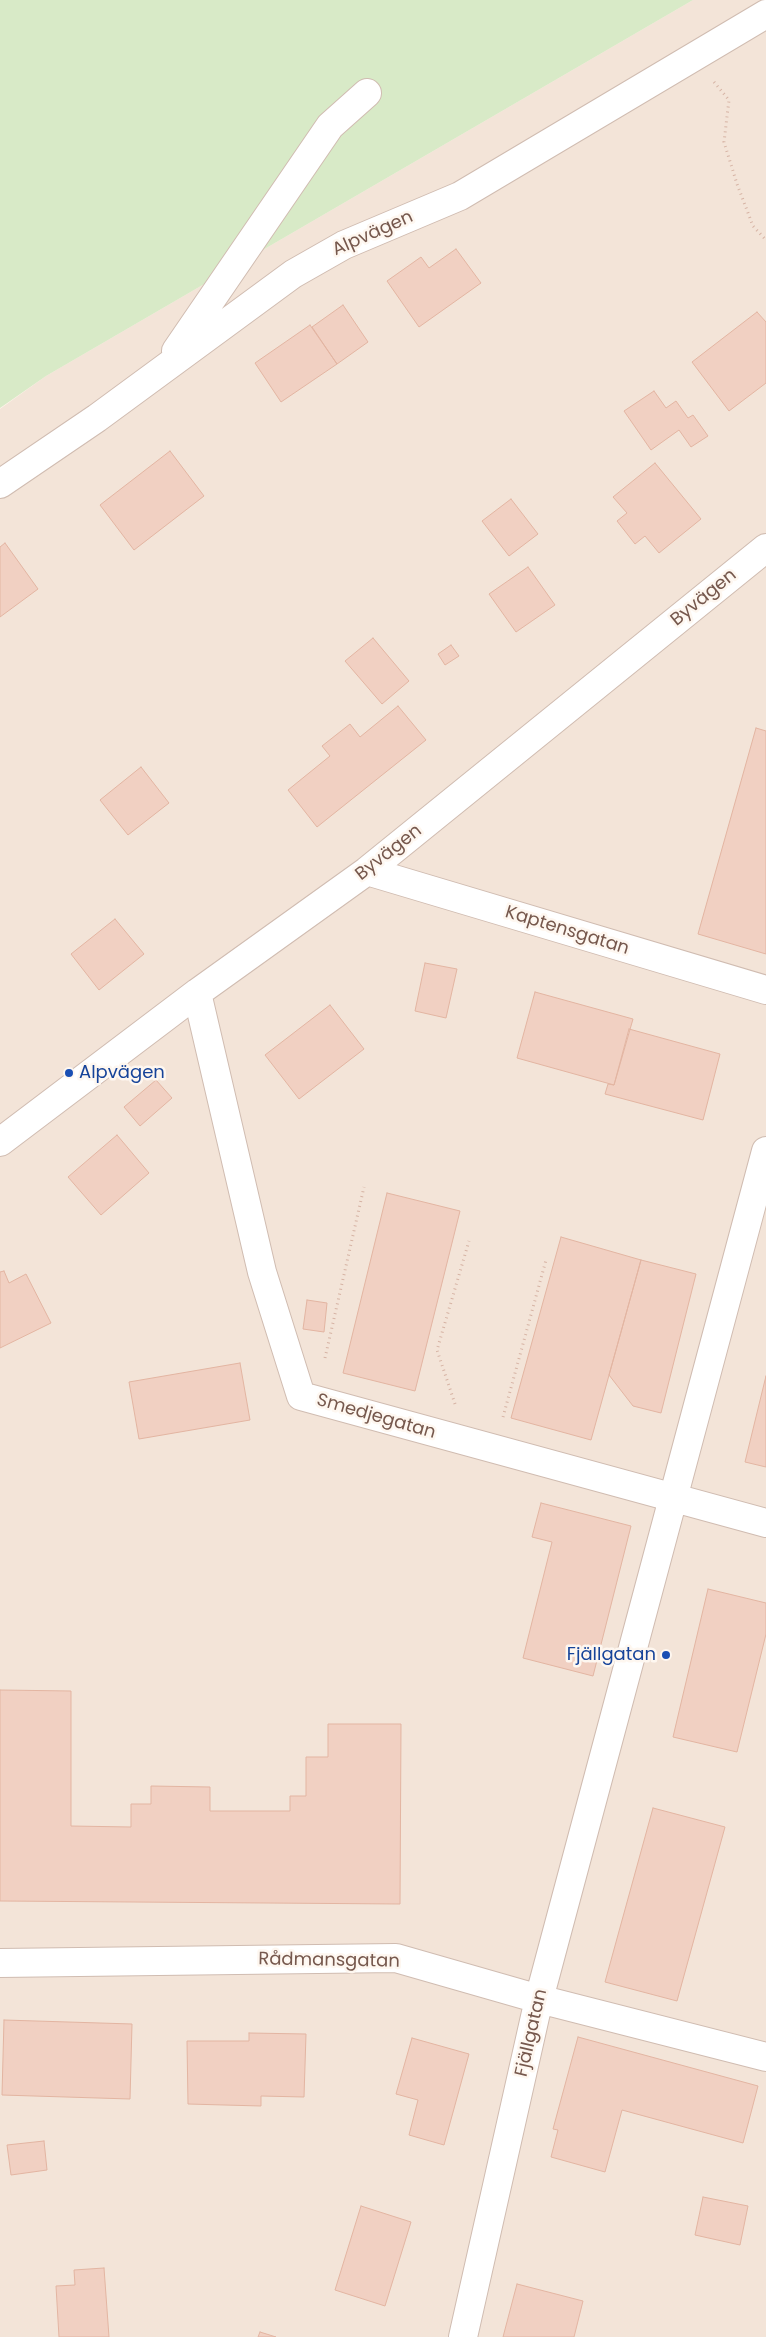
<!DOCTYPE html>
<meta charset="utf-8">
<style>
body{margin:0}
canvas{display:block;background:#fcf3e9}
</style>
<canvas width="766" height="2337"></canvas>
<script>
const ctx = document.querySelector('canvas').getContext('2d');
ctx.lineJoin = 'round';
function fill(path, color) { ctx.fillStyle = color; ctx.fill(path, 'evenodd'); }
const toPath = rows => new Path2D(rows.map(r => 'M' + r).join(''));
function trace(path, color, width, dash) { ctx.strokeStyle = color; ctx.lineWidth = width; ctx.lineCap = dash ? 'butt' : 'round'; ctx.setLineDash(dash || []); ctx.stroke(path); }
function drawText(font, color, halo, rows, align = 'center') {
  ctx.font = font + ' Poppins,sans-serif'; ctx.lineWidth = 5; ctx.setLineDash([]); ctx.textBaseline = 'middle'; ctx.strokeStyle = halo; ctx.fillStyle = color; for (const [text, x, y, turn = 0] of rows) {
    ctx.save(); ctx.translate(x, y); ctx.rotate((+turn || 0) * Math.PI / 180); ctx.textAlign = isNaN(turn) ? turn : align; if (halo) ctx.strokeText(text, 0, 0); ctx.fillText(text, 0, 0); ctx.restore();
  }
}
const residential = toPath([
 [693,0,766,0,766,2337,0,2337,0,409,46,376]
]);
const green = toPath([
 [0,0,693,0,46,376,0,408]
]);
const building = toPath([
 [456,249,481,283,419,327,387,281,421,257,429,268,456,249],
 [343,305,368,342,337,364,312,327,343,305],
 [757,312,766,322,766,383,729,411,692,362,757,312],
 [310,325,337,364,281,402,255,363,310,325],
 [654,391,666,408,676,401,688,418,693,415,708,436,691,447,679,430,651,450,624,411,654,391],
 [170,451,204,496,134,550,100,505,170,451],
 [655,463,701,519,659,553,645,536,635,544,617,521,627,513,613,497,655,463],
 [511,499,538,534,509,556,482,521,511,499],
 [5,543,38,589,0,617,0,547,5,543],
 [528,567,555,605,516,632,489,594,528,567],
 [373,638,409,681,382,704,345,661,373,638],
 [451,645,459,656,445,665,438,654,451,645],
 [398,706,426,740,317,827,288,790,330,756,322,746,350,724,360,737,398,706],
 [756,728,766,731,766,954,698,934,756,728],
 [141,767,169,803,128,835,100,800,141,767],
 [115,919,144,954,99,990,71,954,115,919],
 [425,963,457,969,446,1018,415,1011,425,963],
 [535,992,633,1019,614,1085,517,1058,535,992],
 [330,1005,364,1049,299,1099,265,1055,330,1005],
 [629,1029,720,1054,703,1120,605,1094,608,1084,614,1085,629,1029],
 [156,1080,172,1098,140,1126,124,1107,156,1080],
 [117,1135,149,1173,101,1215,68,1177,117,1135],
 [387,1193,460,1211,415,1391,343,1373,387,1193],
 [561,1237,641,1260,591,1440,511,1418,561,1237],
 [641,1260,696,1274,661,1413,633,1406,609,1375,641,1260],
 [4,1271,9,1283,26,1274,51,1323,0,1348,0,1272,4,1271],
 [307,1300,327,1303,324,1332,303,1329,307,1300],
 [240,1363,250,1420,139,1439,129,1382,240,1363],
 [766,1376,766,1467,745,1462,766,1376],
 [541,1503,631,1526,593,1676,523,1658,552,1542,532,1537,541,1503],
 [708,1589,766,1603,766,1634,737,1752,673,1737,708,1589],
 [0,1690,71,1691,71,1826,131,1827,131,1804,151,1804,151,1786,210,1787,210,1811,290,1811,290,1796,306,1796,306,1757,328,1757,328,1724,401,1724,400,1904,0,1901,0,1690],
 [653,1808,725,1827,677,2001,605,1982,653,1808],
 [4,2020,132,2024,130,2099,2,2095,4,2020],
 [249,2033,306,2034,304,2097,261,2096,261,2106,188,2104,187,2041,249,2041,249,2033],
 [578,2037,758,2086,743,2143,622,2110,605,2172,551,2157,558,2130,553,2129,578,2037],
 [412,2038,469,2054,444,2145,409,2135,418,2100,396,2094,412,2038],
 [44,2141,47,2170,11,2175,7,2145,44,2141],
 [703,2197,748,2206,740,2245,695,2235,703,2197],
 [361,2206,411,2222,385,2306,335,2290,361,2206],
 [104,2268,109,2337,59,2337,56,2286,75,2285,74,2270,104,2268],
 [517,2284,583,2301,574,2337,503,2337,517,2284],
 [260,2332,276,2337,258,2337,260,2332]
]);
const path = toPath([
 [714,82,729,100,724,142,737,184,753,226,766,240],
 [325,1358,364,1187],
 [455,1404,437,1350,469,1241],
 [503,1417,546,1260]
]);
const minor = toPath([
 [176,351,330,126,367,93],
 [0,484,97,418,293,274,344,245,460,196,766,14],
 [367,871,766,990],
 [197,993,262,1272,301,1396,766,1523],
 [0,1142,197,993,367,871,766,548],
 [0,1963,396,1958,539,1999,766,2057],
 [463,2337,539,1999,766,1151]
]);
const markers = [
 [69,1073,5,"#1a4fb4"],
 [666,1655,5,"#1a4fb4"]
];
const streetNames = [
 ["Alpvägen",373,234,-24],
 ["Byvägen",704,598,-39],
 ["Byvägen",389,853,-38],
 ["Kaptensgatan",567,931,17],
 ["Smedjegatan",376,1417,16],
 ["Rådmansgatan",329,1961,1],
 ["Fjällgatan",532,2033,-77]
];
const transitNames = [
 ["Alpvägen",79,1073],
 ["Fjällgatan",656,1655,"right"]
];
fill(residential, '#f3e4d8');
fill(green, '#d8eac7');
fill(building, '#f1d0c2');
trace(building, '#e3b5a2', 1);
trace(minor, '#d0bcb1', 30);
trace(path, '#d6b3a4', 3, [1, 4]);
trace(minor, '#fff', 28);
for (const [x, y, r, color] of markers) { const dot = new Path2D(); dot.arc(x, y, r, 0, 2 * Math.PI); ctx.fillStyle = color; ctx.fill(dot); trace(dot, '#fef7f0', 2); }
drawText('18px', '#76584d', '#fef7f0', streetNames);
drawText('18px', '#164399', '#fef7f0', transitNames, 'left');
</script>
